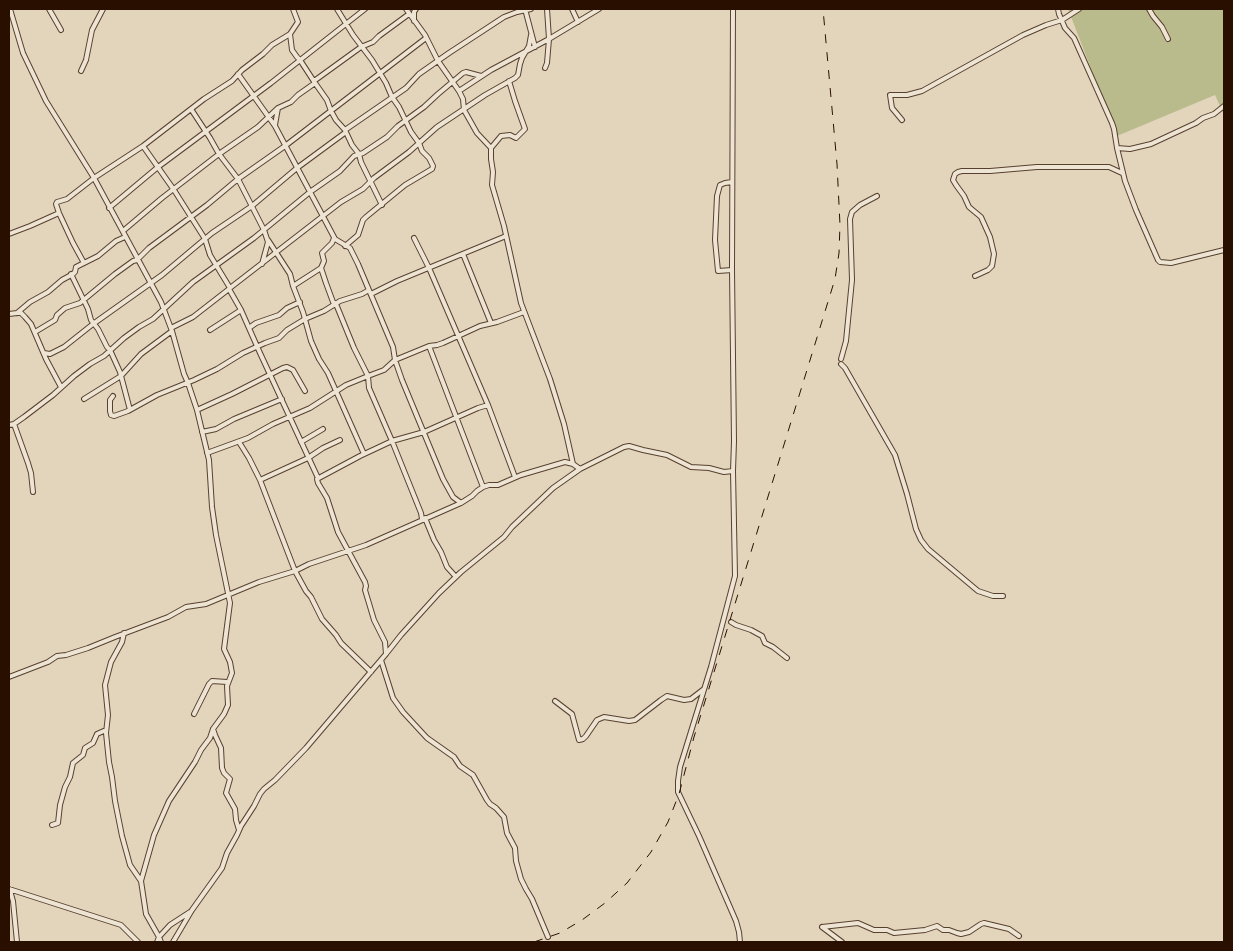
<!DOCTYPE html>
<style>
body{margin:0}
#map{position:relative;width:1233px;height:951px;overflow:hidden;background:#e3d5bc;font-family:"Old Standard TT",serif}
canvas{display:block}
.frame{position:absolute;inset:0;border:10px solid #290f00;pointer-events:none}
</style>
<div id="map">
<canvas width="1233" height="951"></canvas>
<div class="frame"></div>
</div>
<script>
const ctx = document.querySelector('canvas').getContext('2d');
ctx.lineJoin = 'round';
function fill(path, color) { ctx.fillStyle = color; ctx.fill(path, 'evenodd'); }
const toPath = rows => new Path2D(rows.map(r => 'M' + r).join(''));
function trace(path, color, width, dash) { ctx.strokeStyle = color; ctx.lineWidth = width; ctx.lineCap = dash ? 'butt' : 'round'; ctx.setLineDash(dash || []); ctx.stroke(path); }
const green = toPath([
 [1068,9,1224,9,1224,115,1215,95,1117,136]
]);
const minor = toPath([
 [10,9,23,53,46,101,94,178,161,302,172,331,184,374,188,383,197,410,209,460,212,507,216,535,230,603,224,649,230,662,232,673,227,686,228,705,224,714,213,729,210,738,201,750,195,762,169,801,154,835,141,881,146,914,159,937,161,942],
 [49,9,61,30],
 [293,9,298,22,290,34,292,50,297,57,300,60,315,83,327,100,331,111,336,120,345,130,352,145,359,154,361,162,382,205],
 [337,9,353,35,372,60,386,83,392,97,399,107,411,132,419,143,422,151,429,158,433,166,432,169,405,185,366,217,363,220,358,235,345,246],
 [406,9,425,35,438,61,459,91,463,99,464,110,477,133,491,148,491,159,493,172,492,185,504,226,521,303,550,379,564,424,573,464],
 [525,9,535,47],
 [572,9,578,22],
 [733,9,732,270,734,441,733,471,735,576,711,667,680,767,678,781,678,792,699,836,736,921,739,932,740,942],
 [1058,9,1059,14,1065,28,1074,38,1112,123,1114,129,1117,148,1125,181,1136,210,1158,260,1160,262,1171,263,1224,250],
 [1149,9,1153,16,1162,27,1168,39],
 [414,21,414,12,416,9],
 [545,68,547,63,549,39,547,9],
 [81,71,86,60,92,30,103,9],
 [238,74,275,126,335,239,350,248,358,264,393,347,395,360,402,380,443,479,453,497,461,503],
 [314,81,361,47,373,42,379,36,409,14],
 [459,91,491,70,549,39,599,9],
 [191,109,210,138,219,154,238,179,264,230,268,242,262,264],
 [902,120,892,108,890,95,907,95,922,91,1023,35,1046,25,1062,20,1079,9],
 [275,125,278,108],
 [345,130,406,88,419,74,449,53,504,17,517,12,531,9],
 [143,146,174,190,205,239,210,255,230,288,229,289,241,310,260,353,318,478],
 [491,148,501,136,510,135,516,138,525,129,515,101,509,81],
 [1117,148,1130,149,1151,144,1196,123,1203,118,1214,114,1224,106],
 [109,208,158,167,271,83,365,9],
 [123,231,162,198,219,154,258,127,278,108,291,102,298,95,315,83],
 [9,234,30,226,59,213],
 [414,238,429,268,488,405,515,477],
 [268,240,290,274,293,286,303,312,311,341,319,359,328,373,364,454],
 [463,254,491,323],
 [84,263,73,243,59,213,56,204,57,202,67,199,94,178,143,146,204,99,232,81,242,70,263,54,272,45,290,34],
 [732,270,718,271,715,240,717,196,720,185,725,183,732,182],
 [71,274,88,309,91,320,98,329,107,347,110,350,120,372,130,410],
 [975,276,988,270,992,266,994,254,990,237,981,217,969,207,964,196,956,185,953,180,955,174,958,172,962,171,990,171,1037,167,1109,167,1122,173],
 [293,286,321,268,324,261,322,253,332,243,334,238],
 [230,288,341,202,363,189,374,178,409,152,437,127,485,95,515,78,518,75,520,64,522,58,529,46,531,35],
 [371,294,397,281,506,236],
 [17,313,30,302,48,292,62,280,73,274,75,272,76,267,98,256,116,241,125,237],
 [9,314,17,313,21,313,25,317,31,324,46,359,61,387],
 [171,328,193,317,229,289],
 [249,328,256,323,279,315,287,308,300,302],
 [210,330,241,310],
 [35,332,55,320,57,315,65,308,80,303,115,274,133,261,137,260,149,248,207,205,238,179,285,146,426,38],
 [429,346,483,487],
 [44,353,50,354,64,347,93,324,162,275,212,233,252,206,297,168,346,132],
 [841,359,846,341,852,280,850,219,852,212,860,205,877,196],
 [841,364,845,368,895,455,907,494,916,529,921,540,928,549,978,591,993,596,1003,596],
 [113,396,110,400,110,411,111,415,114,416,128,411,157,395,194,380,217,369,243,353,265,343,279,338,287,330,305,319,324,311,340,301,362,294,369,290],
 [84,399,121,376,141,354,172,331],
 [197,410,232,394,283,368,287,367,293,370,305,391],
 [14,424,28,463,31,473,33,492],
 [9,425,14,424,24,417,53,395,74,376,90,364,104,356,124,338,139,327,153,319,193,282,254,238,310,192,340,171,354,156,363,153,387,137,398,126,424,107,438,94,463,73,466,72,481,76],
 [202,432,216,429,234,419,282,399],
 [239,442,249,458,260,480,295,571,306,591,311,597,322,619,336,635,341,643,371,672],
 [301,442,323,429],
 [207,453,248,438,273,424,310,408,346,385,368,376,354,348,336,304,333,302,326,283,321,268],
 [260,480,308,458,323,448,340,440],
 [425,518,434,540,441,552,447,567,456,577],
 [422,519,421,513,392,441,369,388,368,376,384,370,395,360,429,346,437,345,443,343,480,326,497,322,524,312],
 [731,622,736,625,751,630,762,636,765,643,773,647,787,658],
 [124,633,122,642,111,662,105,685,108,715,106,733,109,762,112,777,115,801,122,836,130,865,141,881],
 [386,654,385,642,374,620,365,590,366,586,365,582,338,532,327,498,318,483,317,479,360,456,392,441,424,432,478,408,488,405],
 [381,660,393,698,403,712,427,738,454,757,460,766,473,775,487,800,490,804,496,808,504,817,507,833,515,848,516,861,521,879,526,889,532,899,548,937],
 [9,677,48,662,57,656,66,655,88,648,115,637,168,617,186,607,206,604,259,582,295,571,309,564,366,545,461,503,472,496,477,491,483,487,489,485,498,485,521,475,565,462,573,464,580,469],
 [555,701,572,714,579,740,583,739,586,736,597,720,604,717,629,721,635,720,661,700,667,696,684,700,691,699,704,689],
 [194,714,209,684,212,681,227,682],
 [213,729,215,735,221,748,222,768,224,773,230,779,226,793,235,809,236,820,239,830],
 [52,825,58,823,60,805,65,787,70,777,73,763,83,755,85,748,93,743,97,734,106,730],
 [9,889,121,925,138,942],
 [9,889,11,894,13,901,17,942],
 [822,927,858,923,874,930,887,930,894,933,925,930,937,926,943,930,949,930,957,933,961,934,969,932,981,924,984,923,1009,929,1019,936],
 [822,927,842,942],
 [157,942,159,937,170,925,190,912],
 [173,942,192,910,222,868,227,853,237,835,241,826,254,806,260,794,264,789,275,780,306,748,386,654,401,635,439,593,461,572,504,537,512,527,553,488,580,469,624,447,629,446,643,450,667,455,691,467,709,468,724,472,733,471]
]);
const rail = toPath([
 [534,942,560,933,582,920,605,903,627,883,651,852,668,822,679,794,694,737,835,279,839,253,840,225,837,164,823,9]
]);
fill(green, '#babb8c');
trace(minor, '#58402f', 6);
trace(minor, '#ede4d3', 4);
trace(rail, '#290f00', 1, [9, 9]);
</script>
